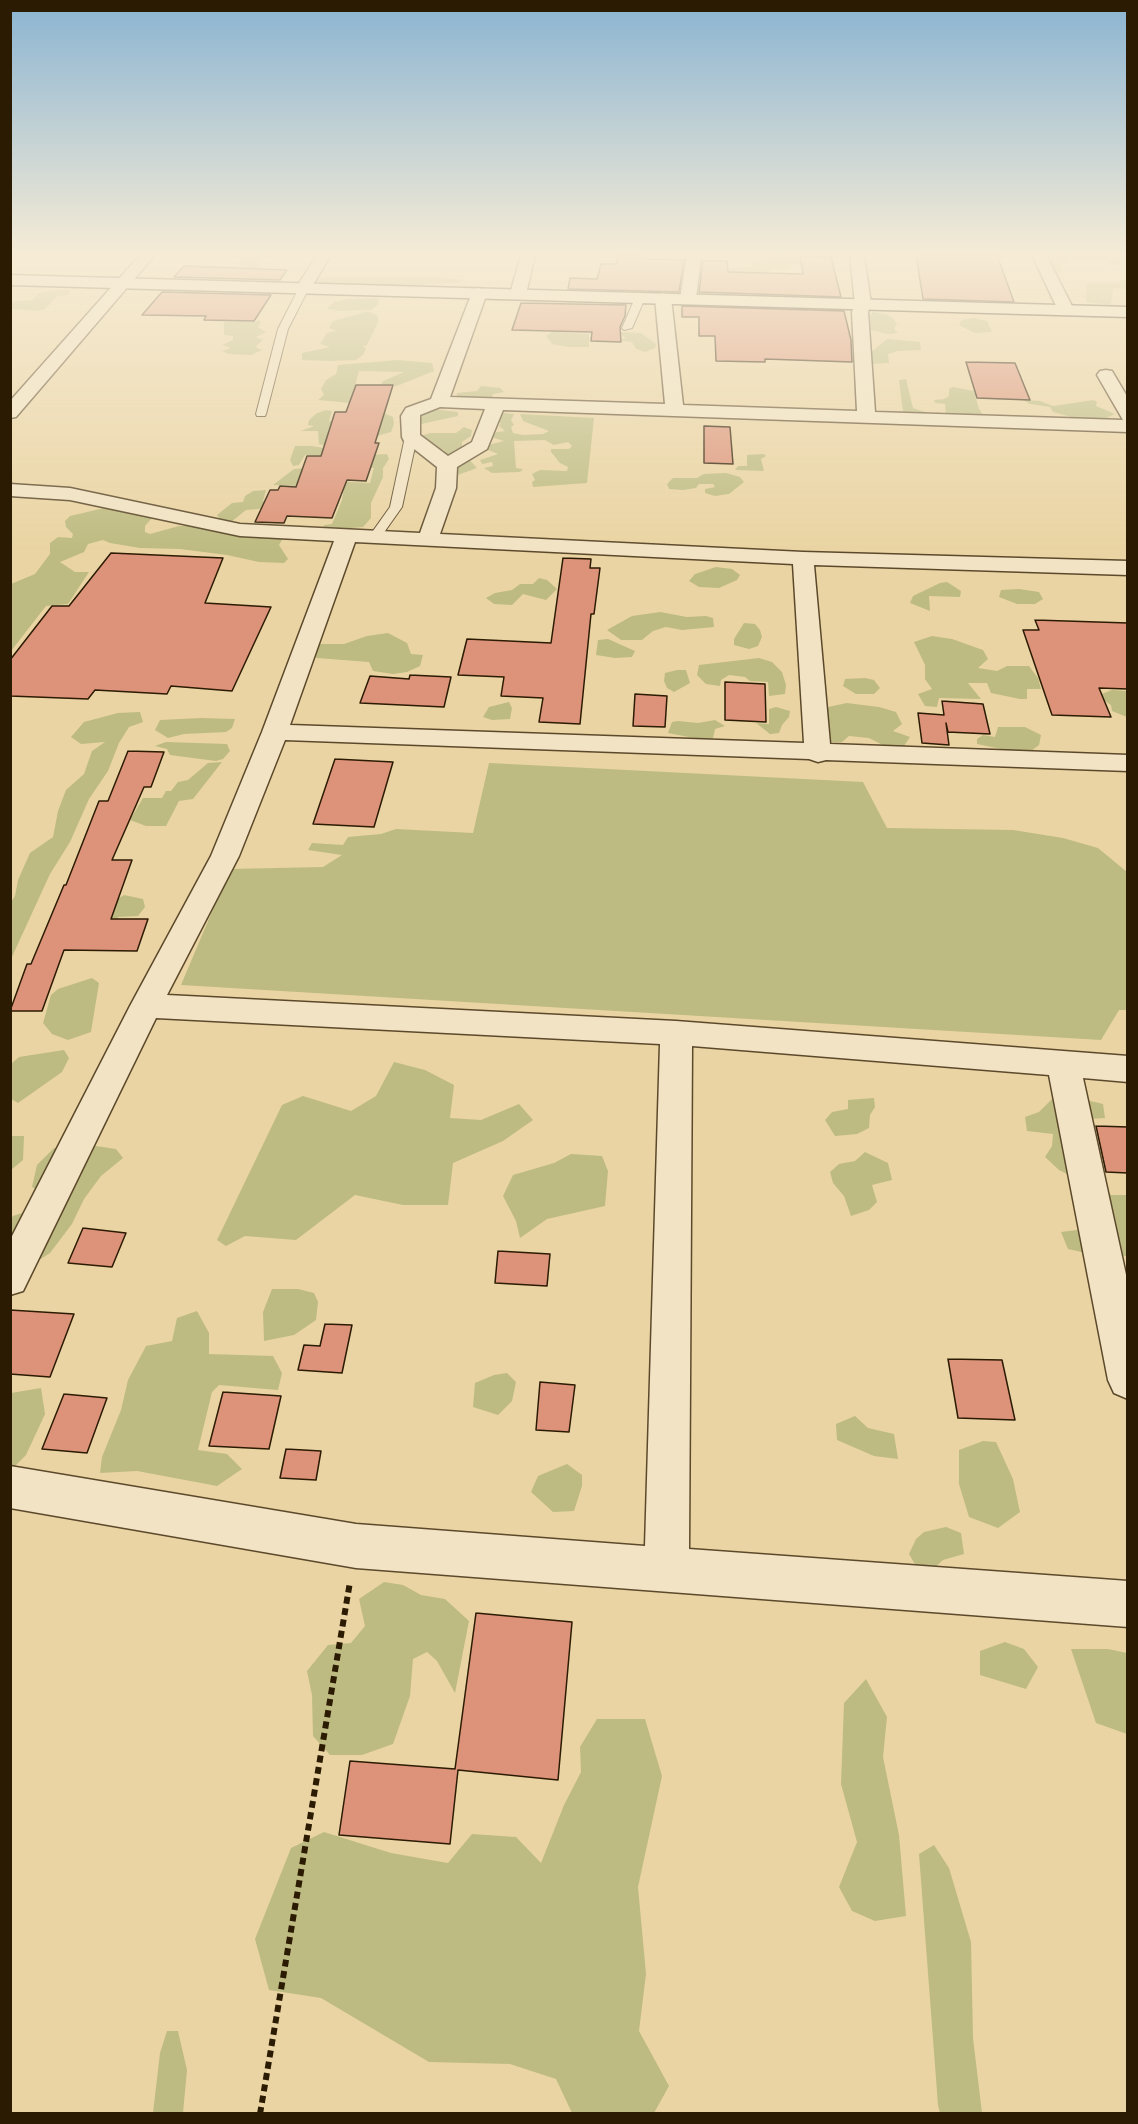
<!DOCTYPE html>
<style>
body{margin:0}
#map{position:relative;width:1138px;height:2124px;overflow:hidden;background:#ead4a3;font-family:"IM FELL French Canon",serif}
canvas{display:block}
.frame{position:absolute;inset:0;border:12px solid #2c1b03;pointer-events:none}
</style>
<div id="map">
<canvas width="1138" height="2124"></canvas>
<div class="frame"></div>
</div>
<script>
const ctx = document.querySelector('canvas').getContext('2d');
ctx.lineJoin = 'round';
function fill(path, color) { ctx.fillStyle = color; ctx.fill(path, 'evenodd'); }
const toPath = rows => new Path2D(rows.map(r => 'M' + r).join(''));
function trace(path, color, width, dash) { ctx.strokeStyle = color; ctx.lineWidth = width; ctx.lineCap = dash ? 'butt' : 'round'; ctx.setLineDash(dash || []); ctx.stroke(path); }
const green = toPath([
 [218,255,260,255,273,256,261,260,261,267,250,269,237,265,243,259],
 [778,255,799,255,801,264,789,265,791,269,784,270,773,269,764,275,783,293,778,298,769,298,767,292,700,296,694,293,693,283,698,283,701,288,721,278,694,278,695,273,707,270,754,267,752,262],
 [1043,255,1127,256,1127,260,1123,266,1108,265,1108,262,1101,260,1067,260,1067,263,1060,263,1062,270,1058,273,1049,273],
 [327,277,436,277,464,280,458,283,440,283,402,287,370,284,332,285,314,281],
 [1120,280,1127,280,1127,289,1113,288,1111,305,1086,302,1087,283,1118,283],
 [57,290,70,290,68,295,57,296,45,309,37,311,11,309,11,302,32,300,39,293],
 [378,298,379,303,372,310,340,311,327,309,334,302,347,299],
 [368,311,378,316,378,322,367,345,363,346,366,348,363,355,356,360,330,361,302,360,302,353,330,347,320,344,327,333,336,331,329,328,333,321],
 [873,312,886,314,893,318,897,324,894,329,898,333,888,334,867,329,869,326,864,323,866,319],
 [974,318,987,321,992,332,975,333,959,325,962,320],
 [258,320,261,322,258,327,266,332,256,337,263,340,255,347,262,350,251,355,229,354,222,351,231,348,222,345,233,340,233,336,224,335,224,322,256,322],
 [552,332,589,334,589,347,568,347,552,344,546,336],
 [617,332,641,333,656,344,655,348,645,352,636,349,632,342,623,341,621,339,626,338],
 [887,339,920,342,921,350,898,351,888,354,889,363,871,364,871,352],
 [397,360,432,363,434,371,394,387,395,385,381,384,383,381,404,372,359,371,352,397,360,404,318,400,324,395,321,389,326,380,336,374,338,365],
 [906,379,913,408,932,414,932,418,905,414,903,412,899,380],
 [481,386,500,388,504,392,493,394,492,398,484,401,457,401,457,393,477,391],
 [953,387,974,391,979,409,986,419,946,416,945,404,935,403,934,400,944,399,949,396,949,389],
 [1023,400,1040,401,1053,406,1094,400,1097,402,1096,406,1115,414,1102,420,1075,418,1053,412,1050,407,1030,404],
 [434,409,458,412,458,416,412,426,416,415],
 [326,410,332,411,329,421,343,422,384,413,393,417,394,424,391,432,380,435,371,442,326,446,319,444,318,431,301,431,314,426,308,425,309,420,317,413],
 [504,413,514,414,511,420,514,425,511,427,513,433,523,435,543,434,549,431,523,421,520,414,594,418,587,483,533,487,532,482,535,480,532,474,540,470,567,471,568,467,560,463,551,452,551,449,569,449,572,446,568,442,554,445,545,440,514,441,516,468,523,469,520,472,492,473,484,468,493,466,492,462,482,464,480,460,498,454,488,450,488,445,504,441,491,437,497,432,505,431,499,426,501,423,493,421,497,414],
 [464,427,472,430,471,436,462,442,462,452,477,468,455,476,444,450,434,449,412,454,418,437,430,433,456,433],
 [295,446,312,446,364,455,387,454,389,459,383,468,383,477,371,503,371,518,363,527,317,531,325,525,332,524,342,500,344,488,273,485,294,469,305,468,330,481,370,483,374,468,326,466,330,455,305,455,299,465,293,466,290,460],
 [764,454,766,456,761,459,764,471,735,470,738,466,747,466,747,455],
 [726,473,740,477,744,482,729,494,715,496,705,493,705,489,715,487,713,484,699,484,696,488,683,490,669,489,667,484,673,478,697,478,704,474],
 [266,490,263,501,339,500,337,507,295,506,246,510,231,522,220,519,217,515,232,503,243,502,245,496,253,491],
 [122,507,147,510,152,518,145,526,145,532,150,534,179,526,208,526,286,533,279,545,288,559,284,563,259,562,227,555,180,549,140,548,110,543,103,540,88,544,84,552,60,562,75,572,89,572,68,604,46,606,11,651,11,584,35,574,50,554,50,543,58,537,72,538,73,534,66,527,65,521,70,516,104,508],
 [716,567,732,569,740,575,737,580,719,588,699,587,689,581,695,574],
 [539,578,547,580,557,589,546,600,523,594,512,605,494,604,486,598,495,593,512,590,520,584,533,584],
 [947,582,961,591,960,597,929,596,930,611,910,603,913,596,940,583],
 [1019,589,1039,592,1043,599,1035,604,1017,604,999,597,1001,590],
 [660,612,687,617,706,616,713,618,714,627,682,630,666,627,653,631,642,640,621,640,607,630,632,616],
 [744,623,755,624,760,630,762,637,758,646,749,649,734,645,734,639],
 [388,633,407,643,411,654,423,655,420,666,407,672,393,674,373,671,369,662,317,658,306,651,314,644,344,644,367,636],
 [932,636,952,639,983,650,988,659,978,668,997,671,1007,666,1029,666,1038,678,1041,689,1027,689,1027,699,1020,699,991,693,987,683,968,683,981,699,939,698,937,707,925,706,918,694,932,689,925,679,925,665,914,642],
 [608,639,635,651,632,657,615,658,596,655,598,640],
 [759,658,772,662,782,672,786,685,785,694,769,696,768,682,750,681,745,677,729,675,721,680,720,686,706,684,697,675,699,665],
 [677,670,686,670,690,683,674,692,667,688,664,681,665,673],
 [865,678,874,680,880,688,874,694,856,694,843,686,845,679],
 [1112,690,1127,691,1127,717,1112,711,1111,705,1105,701,1096,700,1099,695],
 [509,702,512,708,510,719,492,720,483,717,489,707],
 [847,703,879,707,896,712,902,724,893,731,910,737,904,746,887,747,869,738,849,736,842,742,824,742,822,716,828,707],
 [776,707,790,711,789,717,782,725,779,733,770,734,756,723,769,724,769,709],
 [140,712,143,722,129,727,119,743,108,771,89,799,70,842,50,874,11,959,11,902,15,896,18,880,30,853,53,837,58,811,66,790,84,774,92,751,105,742,81,744,71,737,84,722,118,713],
 [201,718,235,719,232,728,226,732,184,734,168,738,155,730,160,720],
 [715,720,725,726,715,729,713,738,704,740,668,733,672,722,678,721,698,723],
 [998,727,1025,727,1041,735,1039,745,1031,751,1016,752,977,744,977,739,983,735,995,737],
 [166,742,227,744,230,751,223,759,216,761,185,757,170,755,167,749,155,746],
 [222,762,193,799,179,801,166,826,146,826,130,820,143,798,162,798,166,791,171,791,178,782,188,780,208,763],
 [489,763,863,782,887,828,1013,830,1063,838,1098,848,1127,872,1127,1010,1119,1010,1101,1040,181,985,230,869,323,867,342,855,308,850,312,843,343,845,348,837,381,834,396,829,473,833],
 [124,895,143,899,145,907,138,916,118,917,110,937,99,910],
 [92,978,99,983,91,1032,68,1040,52,1034,43,1023,51,995,58,989],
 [64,1050,69,1058,62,1072,18,1103,11,1099,11,1064,19,1057],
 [394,1062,425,1070,454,1085,450,1118,481,1120,519,1104,533,1120,503,1141,453,1163,448,1205,403,1205,355,1195,296,1240,245,1236,226,1246,217,1240,282,1105,303,1096,351,1111,376,1096],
 [874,1098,875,1107,870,1115,869,1128,857,1134,835,1136,825,1120,832,1112,848,1109,848,1100],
 [1053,1098,1086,1100,1103,1104,1105,1118,1075,1120,1097,1178,1111,1195,1127,1195,1127,1256,1095,1255,1068,1249,1061,1232,1077,1230,1092,1234,1092,1222,1076,1215,1075,1178,1059,1170,1045,1157,1052,1146,1053,1134,1027,1131,1025,1117,1039,1112],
 [11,1136,24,1136,23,1160,11,1170],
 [96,1146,116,1149,123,1158,101,1176,84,1199,72,1224,50,1253,25,1269,11,1259,10,1221,13,1216,37,1208,49,1196,32,1187,37,1165,54,1148],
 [865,1152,888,1163,892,1180,872,1185,877,1202,869,1210,851,1216,844,1196,833,1183,830,1172,839,1164,855,1161],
 [571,1154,602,1156,608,1171,605,1206,547,1219,520,1238,516,1221,503,1196,513,1175,554,1163],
 [272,1289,298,1289,314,1293,318,1302,316,1320,294,1335,264,1341,263,1312],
 [197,1311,209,1333,209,1354,273,1356,282,1373,278,1390,219,1385,212,1392,198,1450,227,1454,242,1469,217,1486,137,1471,100,1473,102,1457,121,1410,128,1380,146,1346,172,1341,177,1318],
 [507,1373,516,1382,512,1401,498,1415,473,1407,475,1383,494,1375],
 [41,1388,45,1414,26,1455,14,1467,11,1467,11,1393],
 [855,1416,868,1428,894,1434,898,1459,874,1456,837,1440,836,1424],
 [983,1441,996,1442,1013,1479,1020,1512,998,1528,969,1517,959,1484,959,1450],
 [567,1464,582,1475,582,1486,574,1511,553,1512,531,1492,538,1476],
 [946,1527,961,1533,964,1554,943,1560,931,1571,916,1566,909,1554,916,1539,924,1532],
 [384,1582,403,1585,421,1595,445,1599,469,1621,455,1693,437,1661,427,1652,413,1659,410,1696,393,1744,362,1755,330,1755,313,1736,312,1695,307,1671,328,1645,351,1643,365,1626,359,1599],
 [1005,1642,1024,1649,1038,1667,1026,1689,980,1675,980,1651],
 [1071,1649,1108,1649,1127,1653,1127,1734,1096,1723],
 [866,1679,887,1717,883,1757,899,1835,906,1916,875,1921,852,1911,839,1887,857,1842,841,1784,844,1703],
 [597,1719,645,1719,662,1776,638,1887,646,1974,639,2031,669,2086,654,2113,572,2113,556,2079,510,2064,429,2062,321,1998,269,1990,255,1939,291,1848,324,1832,391,1853,448,1863,472,1834,516,1837,541,1863,564,1805,581,1772,580,1747],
 [934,1845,949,1868,971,1942,973,2038,982,2113,940,2113,938,2105,919,1854],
 [167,2031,178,2031,187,2070,183,2113,153,2113,160,2053]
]);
const building = toPath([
 [618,255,644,255,643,259,684,260,679,292,568,289,570,278,597,279,601,264,617,264,618,255],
 [916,255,997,255,1014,302,923,299,916,255],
 [800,256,831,257,841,297,699,292,703,261,727,261,728,272,803,274,800,256],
 [184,266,287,270,280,280,174,277,184,266],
 [162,292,271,295,254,321,204,320,206,316,142,315,162,292],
 [521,303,626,305,625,316,620,327,621,342,591,341,592,332,512,330,521,303],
 [682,306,844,311,851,340,852,362,765,359,765,362,716,361,715,336,699,336,699,317,682,317,682,306],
 [966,362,1015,363,1030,400,977,398,966,362],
 [356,385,393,385,375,443,379,443,366,481,347,480,332,518,287,516,284,523,255,522,270,490,278,490,280,486,296,487,307,456,321,456,335,412,346,412,356,385],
 [704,426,730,427,733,464,704,463,704,426],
 [111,553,223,558,205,603,271,607,232,691,171,686,167,694,95,690,88,699,10,696,10,660,52,606,69,606,111,553],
 [563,558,591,559,590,568,600,568,594,614,591,614,580,724,539,722,543,698,501,696,504,677,458,675,467,639,551,643,563,558],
 [1035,620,1128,623,1128,689,1099,688,1111,717,1052,715,1023,630,1039,630,1035,620],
 [410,675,451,677,444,707,360,703,370,676,409,679,410,675],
 [725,682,765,684,766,722,725,720,725,682],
 [635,694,667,696,665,727,633,726,635,694],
 [942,701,983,704,990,734,948,732,946,723,949,745,922,743,918,713,944,715,942,701],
 [128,751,164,752,151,787,144,787,112,860,132,860,111,919,148,919,137,951,64,950,42,1011,10,1011,27,964,31,964,64,885,66,885,99,801,108,801,128,751],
 [335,759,393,762,374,827,313,824,335,759],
 [1096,1126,1128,1127,1128,1173,1106,1172,1096,1126],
 [83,1228,126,1233,112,1267,68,1263,83,1228],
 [498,1251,550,1254,547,1286,495,1283,498,1251],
 [10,1310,74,1314,50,1377,10,1374,10,1310],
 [325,1324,352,1325,342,1373,298,1370,304,1345,320,1346,325,1324],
 [948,1359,1002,1360,1015,1420,958,1418,948,1359],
 [540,1382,575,1385,569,1432,536,1430,540,1382],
 [223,1392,281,1396,269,1449,209,1446,223,1392],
 [64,1394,107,1398,87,1453,42,1449,64,1394],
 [286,1449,321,1451,316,1480,280,1478,286,1449],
 [476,1613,572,1622,558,1780,458,1770,450,1844,339,1835,350,1761,455,1769,476,1613]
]);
const path = toPath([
 [260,2114,350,1582]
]);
const lane = toPath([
 [304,285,309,288,288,329,266,414,265,416,257,416,256,414,278,329,299,288,304,285],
 [640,295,645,298,632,328,624,330,622,328,635,298,640,295],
 [411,434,417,437,402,507,378,541,370,541,368,538,390,507,405,437,411,434]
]);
const street = toPath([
 [140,255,155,255,16,417,10,418,10,401,140,255],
 [317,255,331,255,309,291,299,291,296,288,317,255],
 [521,255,535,255,526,294,518,299,510,294,521,255],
 [687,255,701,255,696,299,688,304,680,299,687,255],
 [850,255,864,255,871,304,868,312,875,412,1123,420,1097,375,1100,371,1106,370,1112,371,1128,398,1128,432,503,410,487,449,457,467,456,488,440,534,803,552,1128,561,1128,575,814,565,830,744,1128,755,1128,771,826,760,818,762,809,759,285,740,239,856,167,995,676,1021,1128,1056,1128,1082,1083,1078,1128,1284,1128,1399,1114,1393,1108,1380,1049,1075,692,1046,689,1549,1128,1581,1128,1627,356,1568,10,1508,10,1466,356,1524,645,1546,660,1044,156,1018,23,1291,10,1295,10,1240,130,1006,211,856,262,732,334,541,240,536,70,500,10,496,10,484,70,488,240,524,420,533,436,488,437,467,404,441,402,437,401,416,406,408,431,399,473,290,479,288,487,293,450,397,665,404,655,298,663,293,671,298,683,405,857,411,852,312,855,304,850,255],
 [440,407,485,409,472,442,448,456,420,435,420,415,440,407],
 [355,542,793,564,804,743,290,725,355,542],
 [1032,255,1046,255,1074,310,1072,313,1066,315,1058,310,1032,255]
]);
const secondary = toPath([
 [10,275,1128,307,1128,317,10,285,10,275]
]);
fill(green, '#bdbb81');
fill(building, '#dc9379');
trace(building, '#2c1b03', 1.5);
trace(lane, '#5c492b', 2);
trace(street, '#5c492b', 3);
trace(secondary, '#2c1b03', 3);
trace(path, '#2c1b03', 6, [7, 4.5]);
fill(lane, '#f1e3c3');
fill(street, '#f1e3c3');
fill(secondary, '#f1e3c3');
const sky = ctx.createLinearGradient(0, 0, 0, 552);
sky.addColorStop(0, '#8ab4d2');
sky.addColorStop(0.46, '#f6ecd6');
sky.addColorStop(1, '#f6ecd600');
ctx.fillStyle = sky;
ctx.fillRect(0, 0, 1138, 552);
</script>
